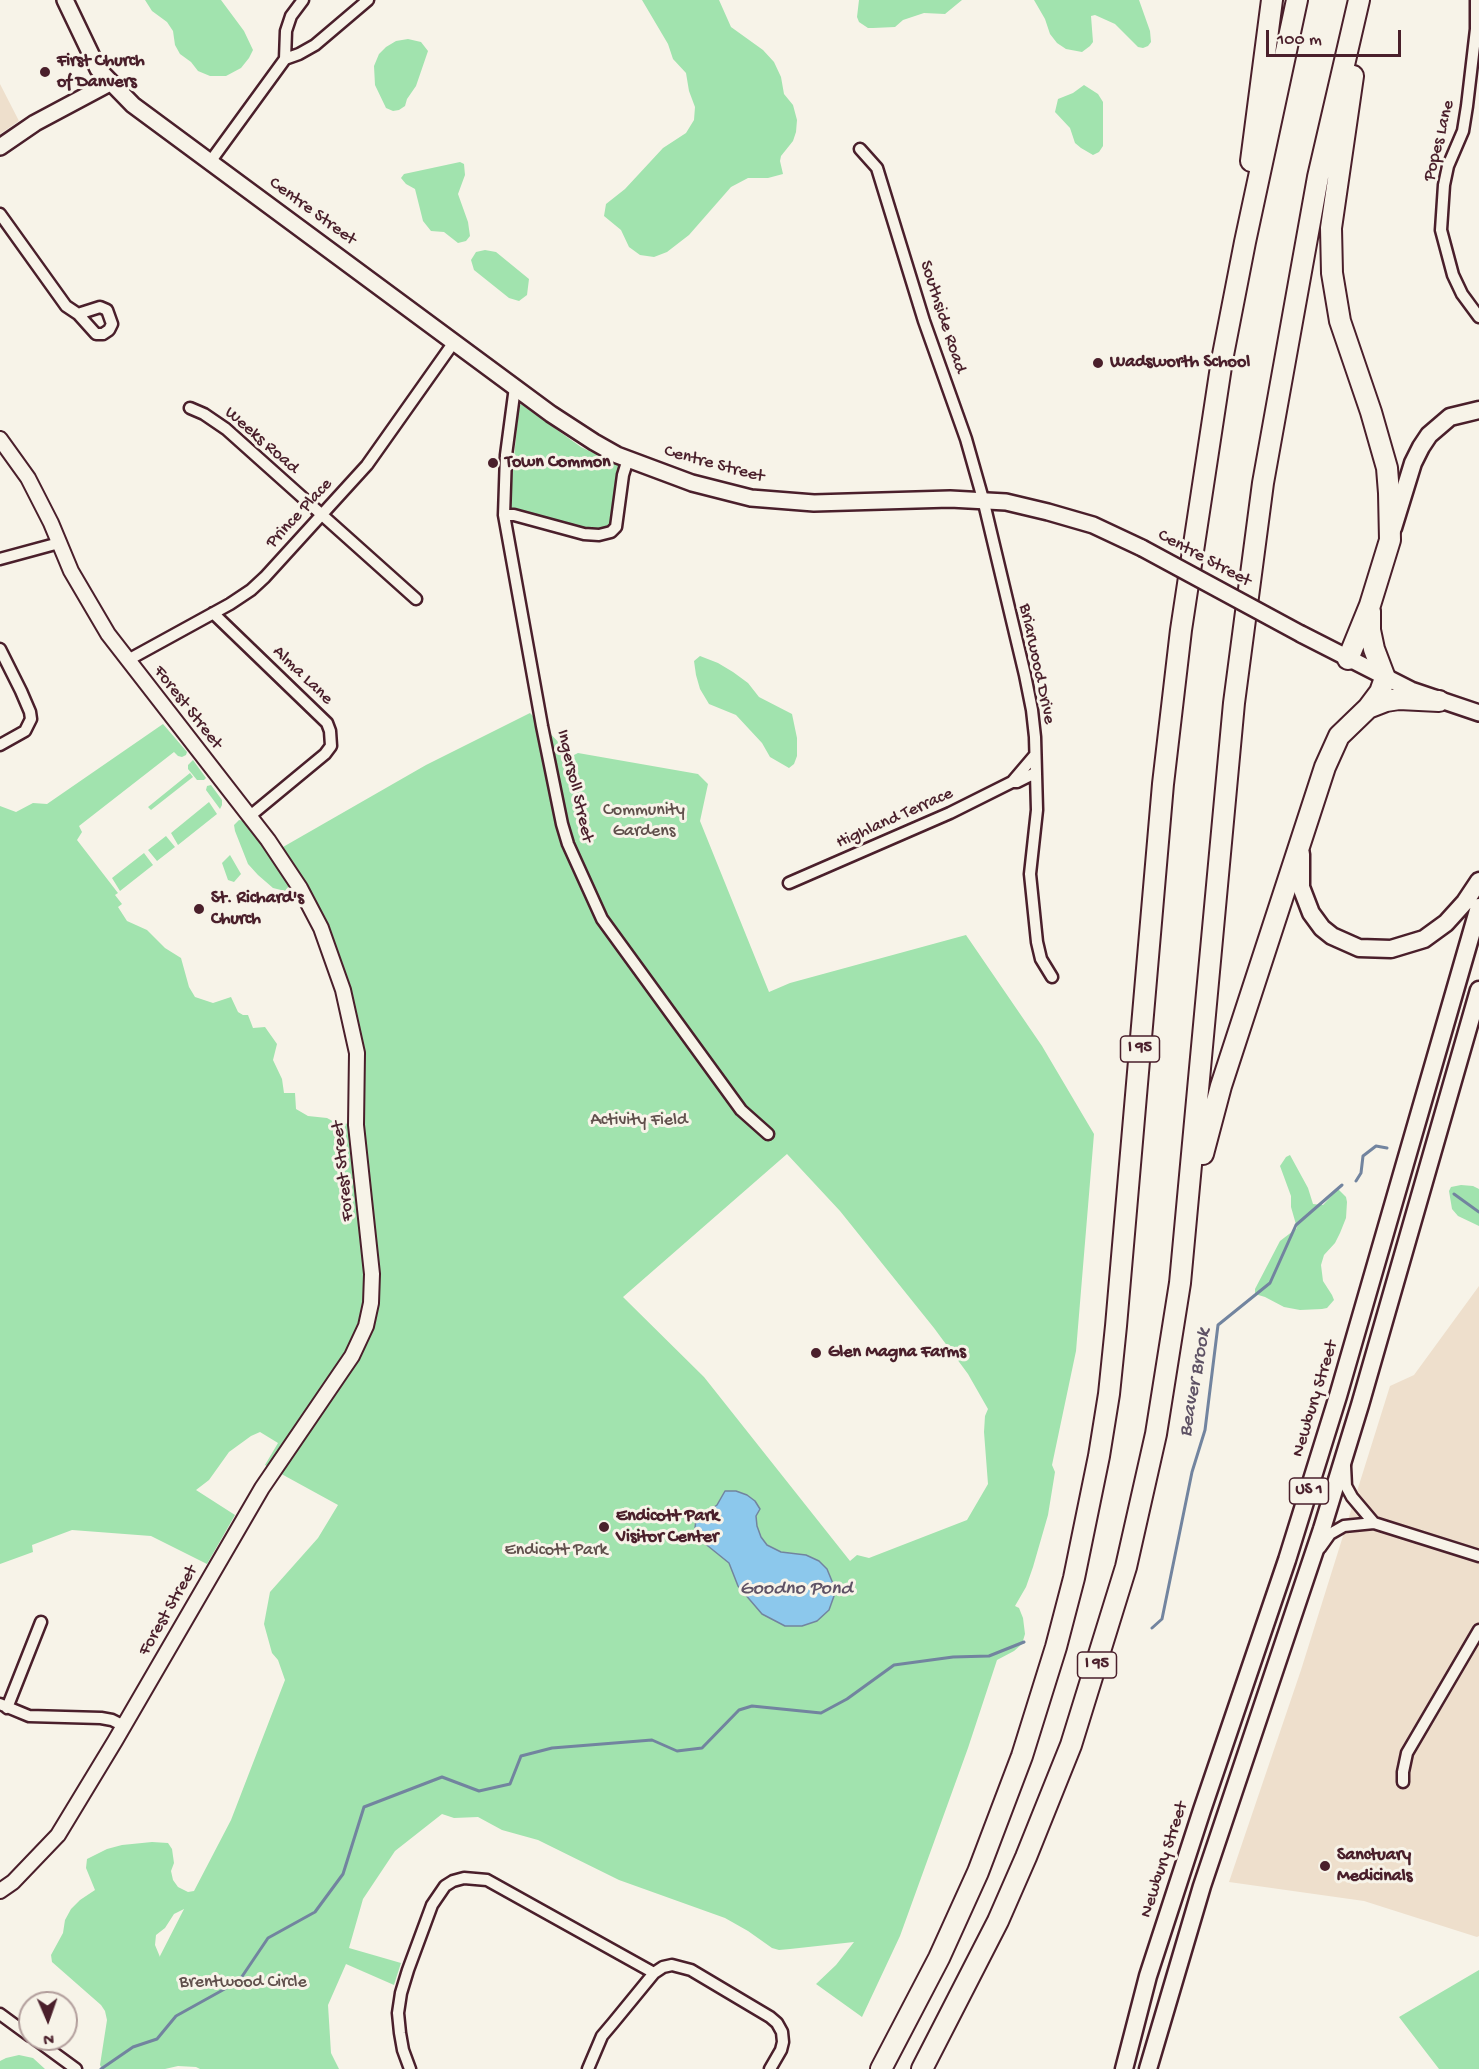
<!DOCTYPE html>
<style>
body{margin:0}
#map{position:relative;width:1479px;height:2069px;overflow:hidden;background:#f7f3e8;font-family:"Gochi Hand",sans-serif}
canvas{display:block}
.north{position:absolute;left:18px;top:1991px;width:60px;height:60px;box-sizing:border-box;background:#f7f3e8;border:2px solid #b29e9c;border-radius:50%;rotate:178deg;font-size:16px;font-weight:700;line-height:24px;text-align:center;color:#4a1f2b}
.north::after{content:'';display:block;margin:auto;width:21px;height:27px;background:#4a1f2b;clip-path:polygon(50% 0,100% 100%,50% 72%,0 100%)}
.scale{position:absolute;left:1266px;top:30px;width:135px;height:27px;box-sizing:border-box;border:3px solid #4a1f2b;border-top:0;padding-left:8px;font-size:18px;line-height:21px;white-space:nowrap;color:#4a1f2b;-webkit-text-stroke:4px #f7f3e8;paint-order:stroke}
</style>
<div id="map">
<canvas width="1479" height="2069"></canvas>
<div class="north">N</div>
<div class="scale">100 m</div>
</div>
<script>
const ctx = document.querySelector('canvas').getContext('2d');
ctx.lineJoin = 'round';
function fill(path, color) { ctx.fillStyle = color; ctx.fill(path, 'evenodd'); }
const toPath = rows => new Path2D(rows.map(r => 'M' + r).join(''));
function trace(path, color, width, dash) { ctx.strokeStyle = color; ctx.lineWidth = width; ctx.lineCap = dash ? 'butt' : 'round'; ctx.setLineDash(dash || []); ctx.stroke(path); }
function drawText(font, color, halo, rows, align = 'center') {
  ctx.font = font + ' "Gochi Hand",sans-serif'; ctx.lineWidth = 6; ctx.setLineDash([]); ctx.textBaseline = 'middle'; ctx.strokeStyle = halo; ctx.fillStyle = color; for (const [text, x, y, turn = 0] of rows) {
    ctx.save(); ctx.translate(x, y); ctx.rotate((+turn || 0) * Math.PI / 180); ctx.textAlign = isNaN(turn) ? turn : align; if (halo) ctx.strokeText(text, 0, 0); ctx.fillText(text, 0, 0); ctx.restore();
  }
}
const built = toPath([
 [0,84,19,121,0,134],
 [1479,1286,1479,1936,1477,1937,1364,1901,1229,1882,1301,1670,1390,1386,1414,1375]
]);
const green = toPath([
 [145,0,221,0,244,31,253,50,249,58,241,68,226,76,210,76,198,71,191,62,180,54,175,45,173,31,167,22,152,11],
 [642,0,719,0,731,27,763,50,774,62,781,77,784,94,793,105,797,120,796,132,793,141,781,156,780,161,783,174,768,178,748,178,731,187,689,235,667,252,654,257,640,255,629,247,621,230,604,216,606,204,625,189,663,148,686,133,694,120,695,107,689,91,686,73,673,59,668,44],
 [859,0,962,0,945,14,924,13,903,20,895,27,873,28,868,28,859,22,857,17],
 [1034,0,1139,0,1150,31,1151,42,1148,46,1143,48,1138,47,1115,24,1095,15,1091,16,1093,42,1090,46,1082,52,1066,49,1057,43,1050,34,1045,19],
 [408,39,421,42,428,51,416,86,407,99,405,106,399,110,393,111,386,108,375,85,374,66,379,54,386,47,396,41],
 [1084,85,1098,94,1103,102,1103,146,1099,152,1093,155,1081,148,1075,143,1070,128,1055,112,1058,99,1073,93],
 [460,162,464,164,465,175,458,194,468,222,470,236,466,241,458,243,444,232,431,231,423,221,415,189,406,184,401,178,404,174],
 [485,250,496,252,529,279,527,295,519,301,509,298,474,270,471,260,476,252],
 [521,404,581,447,622,467,611,526,607,529,584,531,517,513,509,507,519,407],
 [700,656,718,663,733,672,748,683,759,697,792,714,797,738,797,756,794,764,789,768,770,757,762,743,736,715,709,704,700,689,696,675,694,661],
 [530,713,572,756,578,753,698,774,708,784,700,821,769,992,790,983,966,935,1042,1046,1094,1134,1076,1351,1052,1465,1055,1472,1048,1515,1033,1567,1026,1587,1015,1606,1019,1608,1023,1618,1025,1634,1022,1644,1014,1651,997,1660,968,1748,900,1936,862,2017,816,1984,836,1965,854,1942,790,1949,779,1950,772,1948,748,1931,725,1918,619,1880,538,1840,502,1830,478,1817,454,1818,442,1814,395,1851,363,1899,349,1948,401,1963,394,1985,346,1964,328,2005,331,2053,339,2069,200,2069,196,2067,178,2066,165,2069,102,2069,100,2065,107,2020,105,2011,101,2005,52,1962,51,1955,63,1933,65,1920,71,1909,80,1900,95,1890,86,1868,87,1859,107,1849,122,1845,152,1842,168,1843,172,1849,174,1863,171,1871,173,1880,178,1887,188,1892,194,1891,231,1820,285,1680,278,1660,272,1653,264,1624,270,1592,318,1538,338,1505,265,1465,278,1443,260,1432,251,1436,229,1452,209,1480,196,1490,235,1515,207,1564,151,1536,72,1530,32,1545,33,1552,0,1564,0,806,16,812,33,803,47,804,163,724,187,752,186,755,182,757,178,756,174,752,79,826,82,832,77,840,118,893,115,895,122,904,118,907,127,921,147,930,165,948,181,958,189,987,195,997,213,1003,231,997,238,1012,243,1015,248,1015,253,1028,265,1027,277,1044,273,1060,282,1079,284,1093,295,1093,296,1109,308,1116,327,1118,338,1124,358,1123,364,1053,356,1014,341,961,325,917,288,863,283,847,426,765],
 [787,1154,840,1211,934,1328,968,1374,988,1409,985,1416,984,1432,988,1484,967,1520,869,1558,857,1555,850,1561,704,1377,623,1297],
 [184,1909,160,1956,160,1957,155,1945,156,1935,165,1928,174,1914],
 [193,760,206,778,204,780,197,780,188,769,188,765],
 [190,773,193,777,151,810,148,807],
 [211,785,222,800,222,805,220,809,206,790,207,786],
 [209,802,217,814,178,845,171,833],
 [239,820,245,821,257,835,286,877,289,886,285,891,273,888,258,875,248,864,235,831,234,825],
 [166,836,175,847,157,861,148,850],
 [144,853,153,865,120,891,112,878],
 [230,855,241,874,234,882,228,880,222,863],
 [1290,1155,1308,1188,1313,1204,1323,1205,1338,1189,1346,1197,1347,1202,1346,1218,1340,1233,1335,1243,1324,1255,1321,1265,1323,1281,1332,1295,1334,1300,1327,1308,1322,1309,1300,1310,1284,1307,1265,1297,1255,1294,1255,1289,1280,1241,1297,1228,1291,1207,1291,1196,1280,1166,1286,1157],
 [1461,1185,1473,1186,1479,1189,1479,1226,1458,1216,1452,1209,1449,1191,1451,1187],
 [1479,1970,1479,2069,1439,2069,1399,2017],
 [19,2055,33,2058,45,2069,0,2069,0,2061,6,2058]
]);
const water = toPath([
 [725,1491,736,1491,747,1495,755,1501,760,1509,756,1516,757,1526,761,1537,767,1545,781,1552,806,1555,819,1561,827,1569,834,1586,834,1596,829,1610,817,1621,802,1626,785,1626,762,1614,738,1586,729,1563,703,1542,695,1528,696,1520,717,1505,725,1491]
]);
const stream = toPath([
 [1356,1181,1361,1173,1363,1156,1376,1146,1387,1148],
 [1454,1194,1479,1212],
 [1152,1628,1162,1619,1192,1472,1205,1430,1218,1325,1270,1283,1296,1225,1342,1185],
 [101,2069,133,2047,157,2039,176,2016,239,1981,268,1938,315,1912,343,1874,364,1807,442,1777,479,1791,510,1784,521,1756,552,1748,652,1740,677,1751,702,1748,739,1710,752,1706,821,1713,847,1699,894,1665,953,1657,989,1656,1024,1642]
]);
const minor = toPath([
 [1476,0,1476,29,1467,106,1463,131,1448,166,1444,185,1441,230,1453,275,1462,294,1479,317],
 [285,59,299,54,315,45,368,0],
 [860,149,877,168,924,321,966,439,983,499,1025,675,1032,710,1035,737,1037,810,1030,874,1037,942,1041,959,1052,977],
 [210,162,285,59,286,31,291,16,303,0],
 [0,214,66,306,78,314,96,334,103,334,109,330,112,324,107,310,100,307,78,314],
 [515,387,506,455,504,515,542,726,562,824,568,844,602,919,741,1110,768,1134],
 [190,408,204,414,226,429,416,599],
 [504,515,514,515,584,534,599,535,611,532,616,527,623,475,628,459],
 [0,559,59,543],
 [213,613,327,723,330,731,331,746,325,754,250,816],
 [0,649,21,691,30,712,31,719,25,731,0,745],
 [128,660,230,604,251,590,265,577,367,465,454,342],
 [1012,782,1035,755],
 [789,883,950,813,1012,782,1017,782,1035,773],
 [1345,1466,1346,1486,1352,1497,1374,1523],
 [1320,1548,1330,1534,1344,1526,1374,1523,1479,1556],
 [0,1704,29,1716,101,1718,112,1720,124,1726],
 [7,1708,41,1622],
 [1403,1782,1403,1772,1407,1753,1479,1630],
 [0,2014,30,2036],
 [35,2039,76,2069],
 [410,2069,403,2050,400,2033,398,2013,401,1993,408,1970,432,1905,445,1886,453,1881,464,1878,487,1880,654,1973],
 [588,2069,602,2036,613,2023,654,1973,663,1967,672,1965,691,1970,770,2017,777,2023,782,2032,783,2042,781,2050,770,2069]
]);
const tertiary = toPath([
 [0,439,28,478,51,523,71,571,108,634,268,840,300,888,321,928,343,990,357,1053,356,1125,372,1274,371,1303,366,1326,352,1356,262,1488,115,1741,58,1835,13,1882,0,1891]
]);
const secondary = toPath([
 [65,0,98,69,133,105,551,414,594,442,617,455,692,483,751,498,814,503,950,499,1006,502,1048,512,1093,525,1142,548],
 [0,147,35,123,110,83],
 [1301,634,1411,690,1479,713]
]);
const primary = toPath([
 [1393,528,1413,463,1421,447,1429,435,1450,417,1479,410],
 [1301,854,1301,887,1311,913,1322,928,1332,936,1359,948,1391,949,1424,939,1446,923,1465,902,1479,881],
 [1124,2069,1148,1976,1202,1810,1287,1560,1338,1396,1479,907],
 [1148,2069,1202,1886,1322,1529,1360,1405,1479,990]
]);
const motorway = toPath([
 [1251,161,1272,0],
 [1348,659,1370,605,1390,540,1389,493,1387,468,1371,412,1340,321,1332,273,1331,228,1353,76],
 [1368,708,1386,701,1399,699,1439,701],
 [1203,1154,1221,1086,1325,767,1339,736,1368,708,1380,692,1385,678,1374,649,1370,630,1370,611],
 [881,2069,939,1958,978,1872,1022,1756,1056,1647,1074,1578,1099,1456,1109,1394,1116,1326,1163,784,1181,630,1222,360,1245,242,1297,0],
 [922,2069,998,1921,1026,1857,1071,1745,1126,1567,1156,1434,1180,1283,1234,703,1263,483,1318,177,1359,0]
]);
const secondaryBridge = toPath([
 [1142,548,1301,634]
]);
const markers = [
 [45,72,6,"#4a1f2b"],
 [1098,363,6,"#4a1f2b"],
 [493,463,6,"#4a1f2b"],
 [199,909,6,"#4a1f2b"],
 [816,1353,6,"#4a1f2b"],
 [604,1527,6,"#4a1f2b"],
 [1325,1866,6,"#4a1f2b"]
];
const shields = [
 [1140,1049,39],
 [1309,1491,39],
 [1097,1665,39]
];
const shieldNames = [
 ["I 95",1140,1049],
 ["US 1",1309,1491],
 ["I 95",1097,1665]
];
const poiNames = [
 ["First Church",57,62],
 ["of Danvers",57,83],
 ["Wadsworth School",1110,363],
 ["Town Common",505,463],
 ["St. Richard's",211,899],
 ["Church",211,920],
 ["Glen Magna Farms",828,1353],
 ["Endicott Park",616,1517],
 ["Visitor Center",616,1538],
 ["Sanctuary",1337,1856],
 ["Medicinals",1337,1877]
];
const streetNames = [
 ["Popes Lane",1440,141,-76],
 ["Centre Street",312,212,36],
 ["Southside Road",942,317,72],
 ["Weeks Road",261,441,41],
 ["Centre Street",714,465,15],
 ["Prince Place",300,514,-47],
 ["Centre Street",1204,559,28],
 ["Briarwood Drive",1036,664,78],
 ["Alma Lane",302,676,44],
 ["Forest Street",187,708,52],
 ["Ingersoll Street",574,786,77],
 ["Highland Terrace",895,819,-24],
 ["Forest Street",344,1171,-96],
 ["Newbury Street",1316,1399,-73],
 ["Forest Street",169,1611,-60],
 ["Newbury Street",1165,1860,-72]
];
const parkNames = [
 ["Community",644,811],
 ["Gardens",644,832],
 ["Activity Field",639,1121],
 ["Endicott Park",556,1551],
 ["Brentwood Circle",243,1983]
];
const waterNames = [
 ["Beaver Brook",1196,1383,-80],
 ["Goodno Pond",796,1590]
];
fill(built, '#eedfcc');
fill(green, '#a1e3ae');
fill(water, '#8cc8ec');
trace(water, '#72849f', 1.5);
trace(stream, '#72849f', 3);
trace(minor, '#4a1f2b', 15);
trace(tertiary, '#4a1f2b', 18);
trace(secondary, '#4a1f2b', 20);
trace(primary, '#4a1f2b', 21);
trace(motorway, '#4a1f2b', 24);
trace(minor, '#f7f3e8', 10);
trace(tertiary, '#f7f3e8', 14);
trace(secondary, '#f7f3e8', 15);
trace(primary, '#f7f3e8', 16);
trace(motorway, '#f7f3e8', 20);
trace(secondaryBridge, '#4a1f2b', 20, []);
trace(secondaryBridge, '#f7f3e8', 15);
for (const [x, y, r, color] of markers) { const dot = new Path2D(); dot.arc(x, y, r, 0, 2 * Math.PI); ctx.fillStyle = color; ctx.fill(dot); trace(dot, '#f7f3e8', 2); }
for (const [x, y, w] of shields) { const box = new Path2D(); box.roundRect(x - w / 2, y - 13, w, 26, 4.5); ctx.fillStyle = '#f7f3e8'; ctx.fill(box); trace(box, '#4a1f2b', 1.5); }
drawText('bold 16px', '#4a1f2b', null, shieldNames);
drawText('bold 18px', '#4a1f2b', '#f7f3e8', poiNames, 'left');
drawText('18px', '#4a1f2b', '#f7f3e8', streetNames);
drawText('18px', '#60504c', '#f7f3e8', parkNames);
drawText('italic 20px', '#5e5265', '#f7f3e8', waterNames);
</script>
